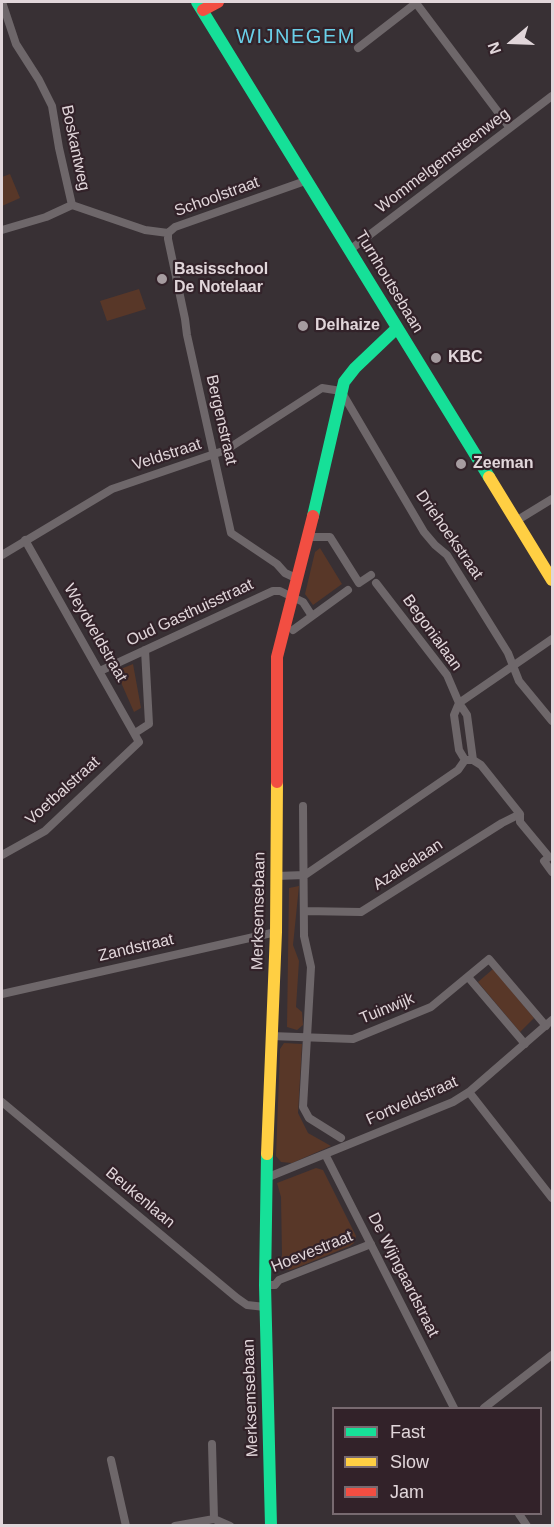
<!DOCTYPE html>
<style>
body{margin:0}
#map{position:relative;width:554px;height:1527px;overflow:hidden;background:#383034;font-family:Arial,sans-serif}
canvas{display:block}
.frame{position:absolute;inset:0;border:3px solid #e1d6da;pointer-events:none}
.legend{position:absolute;left:332px;top:1407px;width:210px;height:108px;box-sizing:border-box;background:#322229;border:2px solid #786a70;margin:0;padding:8px 10px;list-style:none;font-size:18px;color:#e1d6da}
.legend li{display:flex;align-items:center;gap:12px;height:30px}
.legend b{width:30px;border:2px solid #786a70}
.north{position:absolute;left:482px;top:12px;width:60px;height:60px;-webkit-text-stroke:4px #322229;paint-order:stroke;rotate:251deg;font-size:16px;font-weight:700;line-height:24px;text-align:center;color:#e1d6da}
.north::after{content:'';display:block;margin:auto;width:21px;height:27px;background:#e1d6da;clip-path:polygon(50% 0,100% 100%,50% 72%,0 100%)}
</style>
<div id="map">
<canvas width="554" height="1527"></canvas>
<div class="frame"></div>
<ul class="legend">
<li><b style="height:8px;background:#16e098"></b>Fast</li>
<li><b style="height:8px;background:#ffcf43"></b>Slow</li>
<li><b style="height:8px;background:#f24e42"></b>Jam</li>
</ul>
<div class="north">N</div>
</div>
<script>
const ctx = document.querySelector('canvas').getContext('2d');
ctx.lineJoin = 'round';
function fill(path, color) { ctx.fillStyle = color; ctx.fill(path, 'evenodd'); }
const toPath = rows => new Path2D(rows.map(r => 'M' + r).join(''));
function trace(path, color, width, dash) { ctx.strokeStyle = color; ctx.lineWidth = width; ctx.lineCap = dash ? 'butt' : 'round'; ctx.setLineDash(dash || []); ctx.stroke(path); }
function drawText(font, color, halo, rows, align = 'center') {
  ctx.font = font + ' Arial,sans-serif'; ctx.lineWidth = 4.5; ctx.setLineDash([]); ctx.textBaseline = 'middle'; ctx.strokeStyle = halo; ctx.fillStyle = color; for (const [text, x, y, turn = 0] of rows) {
    ctx.save(); ctx.translate(x, y); ctx.rotate((+turn || 0) * Math.PI / 180); ctx.textAlign = isNaN(turn) ? turn : align; if (halo) ctx.strokeText(text, 0, 0); ctx.fillText(text, 0, 0); ctx.restore();
  }
}
const green = toPath([
 [10,174,20,198,2,206,2,177],
 [139,289,146,309,107,321,100,301],
 [320,548,342,584,313,605,305,594,315,552],
 [133,664,141,708,134,712,116,671],
 [299,886,293,945,299,961,296,1007,302,1012,303,1025,297,1030,287,1027,289,888],
 [493,969,534,1018,520,1032,478,982],
 [284,1043,302,1044,298,1113,308,1133,331,1146,292,1163,281,1162,276,1156,280,1049],
 [316,1168,323,1170,356,1236,354,1243,350,1246,296,1268,290,1270,281,1268,279,1267,282,1255,281,1197,277,1183]
]);
const street = toPath([
 [2,2,16,44,39,80,52,106,59,148,72,205],
 [358,48,416,3,510,128],
 [2,230,46,217,72,205,145,230,168,233,175,227,308,180],
 [168,233,168,239,185,319,187,335,231,533,277,564,285,573,298,579],
 [351,249,552,96],
 [516,521,552,499],
 [307,537,330,537,359,583,371,575],
 [2,555,112,489,226,450,322,388,341,391,424,532,435,545,447,555,508,653,519,681,552,721],
 [376,583,447,675,459,703,467,715,473,760,465,760],
 [293,630,348,590],
 [100,671,273,591,280,591,303,602,312,616],
 [135,733,149,724,145,650],
 [465,760,459,750,454,715,459,703,552,639],
 [473,760,481,765,520,814,520,822,549,857,544,861,552,872],
 [303,806,304,936,311,967,303,1107,309,1118,341,1138],
 [2,855,45,831,139,742,25,540],
 [276,876,305,875,458,770,465,760],
 [304,911,361,912,502,823,520,814],
 [468,977,525,1044],
 [2,994,276,932],
 [271,1036,353,1039,431,1007,489,959,546,1026],
 [469,1092,552,1198],
 [2,1102,237,1298,247,1305,265,1307],
 [325,1154,454,1408],
 [266,1178,453,1102,469,1092,552,1020],
 [265,1285,275,1285,279,1280,371,1244],
 [484,1408,552,1355],
 [212,1444,214,1519],
 [111,1460,126,1526],
 [519,1514,527,1526],
 [175,1526,214,1519,230,1526]
]);
const fast = toPath([
 [197,2,489,477],
 [313,516,344,382,355,368,397,328],
 [267,1154,265,1285,271,1526]
]);
const slow = toPath([
 [489,477,552,580],
 [267,1154,276,932,277,782]
]);
const jam = toPath([
 [203,10,218,2],
 [277,782,277,657,313,516]
]);
const markers = [
 [162,279,6,"#a69ca0"],
 [303,326,6,"#a69ca0"],
 [436,358,6,"#a69ca0"],
 [461,464,6,"#a69ca0"]
];
const streetNames = [
 ["Boskantweg",75,148,78],
 ["Wommelgemsteenweg",443,161,-37],
 ["Schoolstraat",217,197,-20],
 ["Turnhoutsebaan",389,282,59],
 ["Bergenstraat",221,420,77],
 ["Veldstraat",167,455,-18],
 ["Driehoekstraat",449,535,55],
 ["Oud Gasthuisstraat",190,613,-25],
 ["Weydveldstraat",95,633,60],
 ["Begonialaan",432,633,54],
 ["Voetbalstraat",63,791,-42],
 ["Azalealaan",408,865,-33],
 ["Merksemsebaan",259,911,-89],
 ["Zandstraat",136,948,-13],
 ["Tuinwijk",387,1009,-22],
 ["Fortveldstraat",412,1101,-24],
 ["Beukenlaan",140,1198,40],
 ["Hoevestraat",312,1252,-22],
 ["De Wijngaardstraat",403,1275,63],
 ["Merksemsebaan",251,1398,-92]
];
const poiNames = [
 ["Basisschool",174,270],
 ["De Notelaar",174,288],
 ["Delhaize",315,326],
 ["KBC",448,358],
 ["Zeeman",473,464]
];
const quarterNames = [
 ["WIJNEGEM",296,37]
];
fill(green, '#583728');
trace(street, '#6e676a', 8);
trace(fast, '#16e098', 12);
trace(slow, '#ffcf43', 12);
trace(jam, '#f24e42', 12);
for (const [x, y, r, color] of markers) { const dot = new Path2D(); dot.arc(x, y, r, 0, 2 * Math.PI); ctx.fillStyle = color; ctx.fill(dot); trace(dot, '#322229', 2); }
drawText('16px', '#e1d6da', '#322229', streetNames);
drawText('bold 16px', '#e1d6da', '#322229', poiNames, 'left');
ctx.letterSpacing = '1.5px';
drawText('20px', '#6acfe8', '#322229', quarterNames);
ctx.letterSpacing = '0px';
</script>
